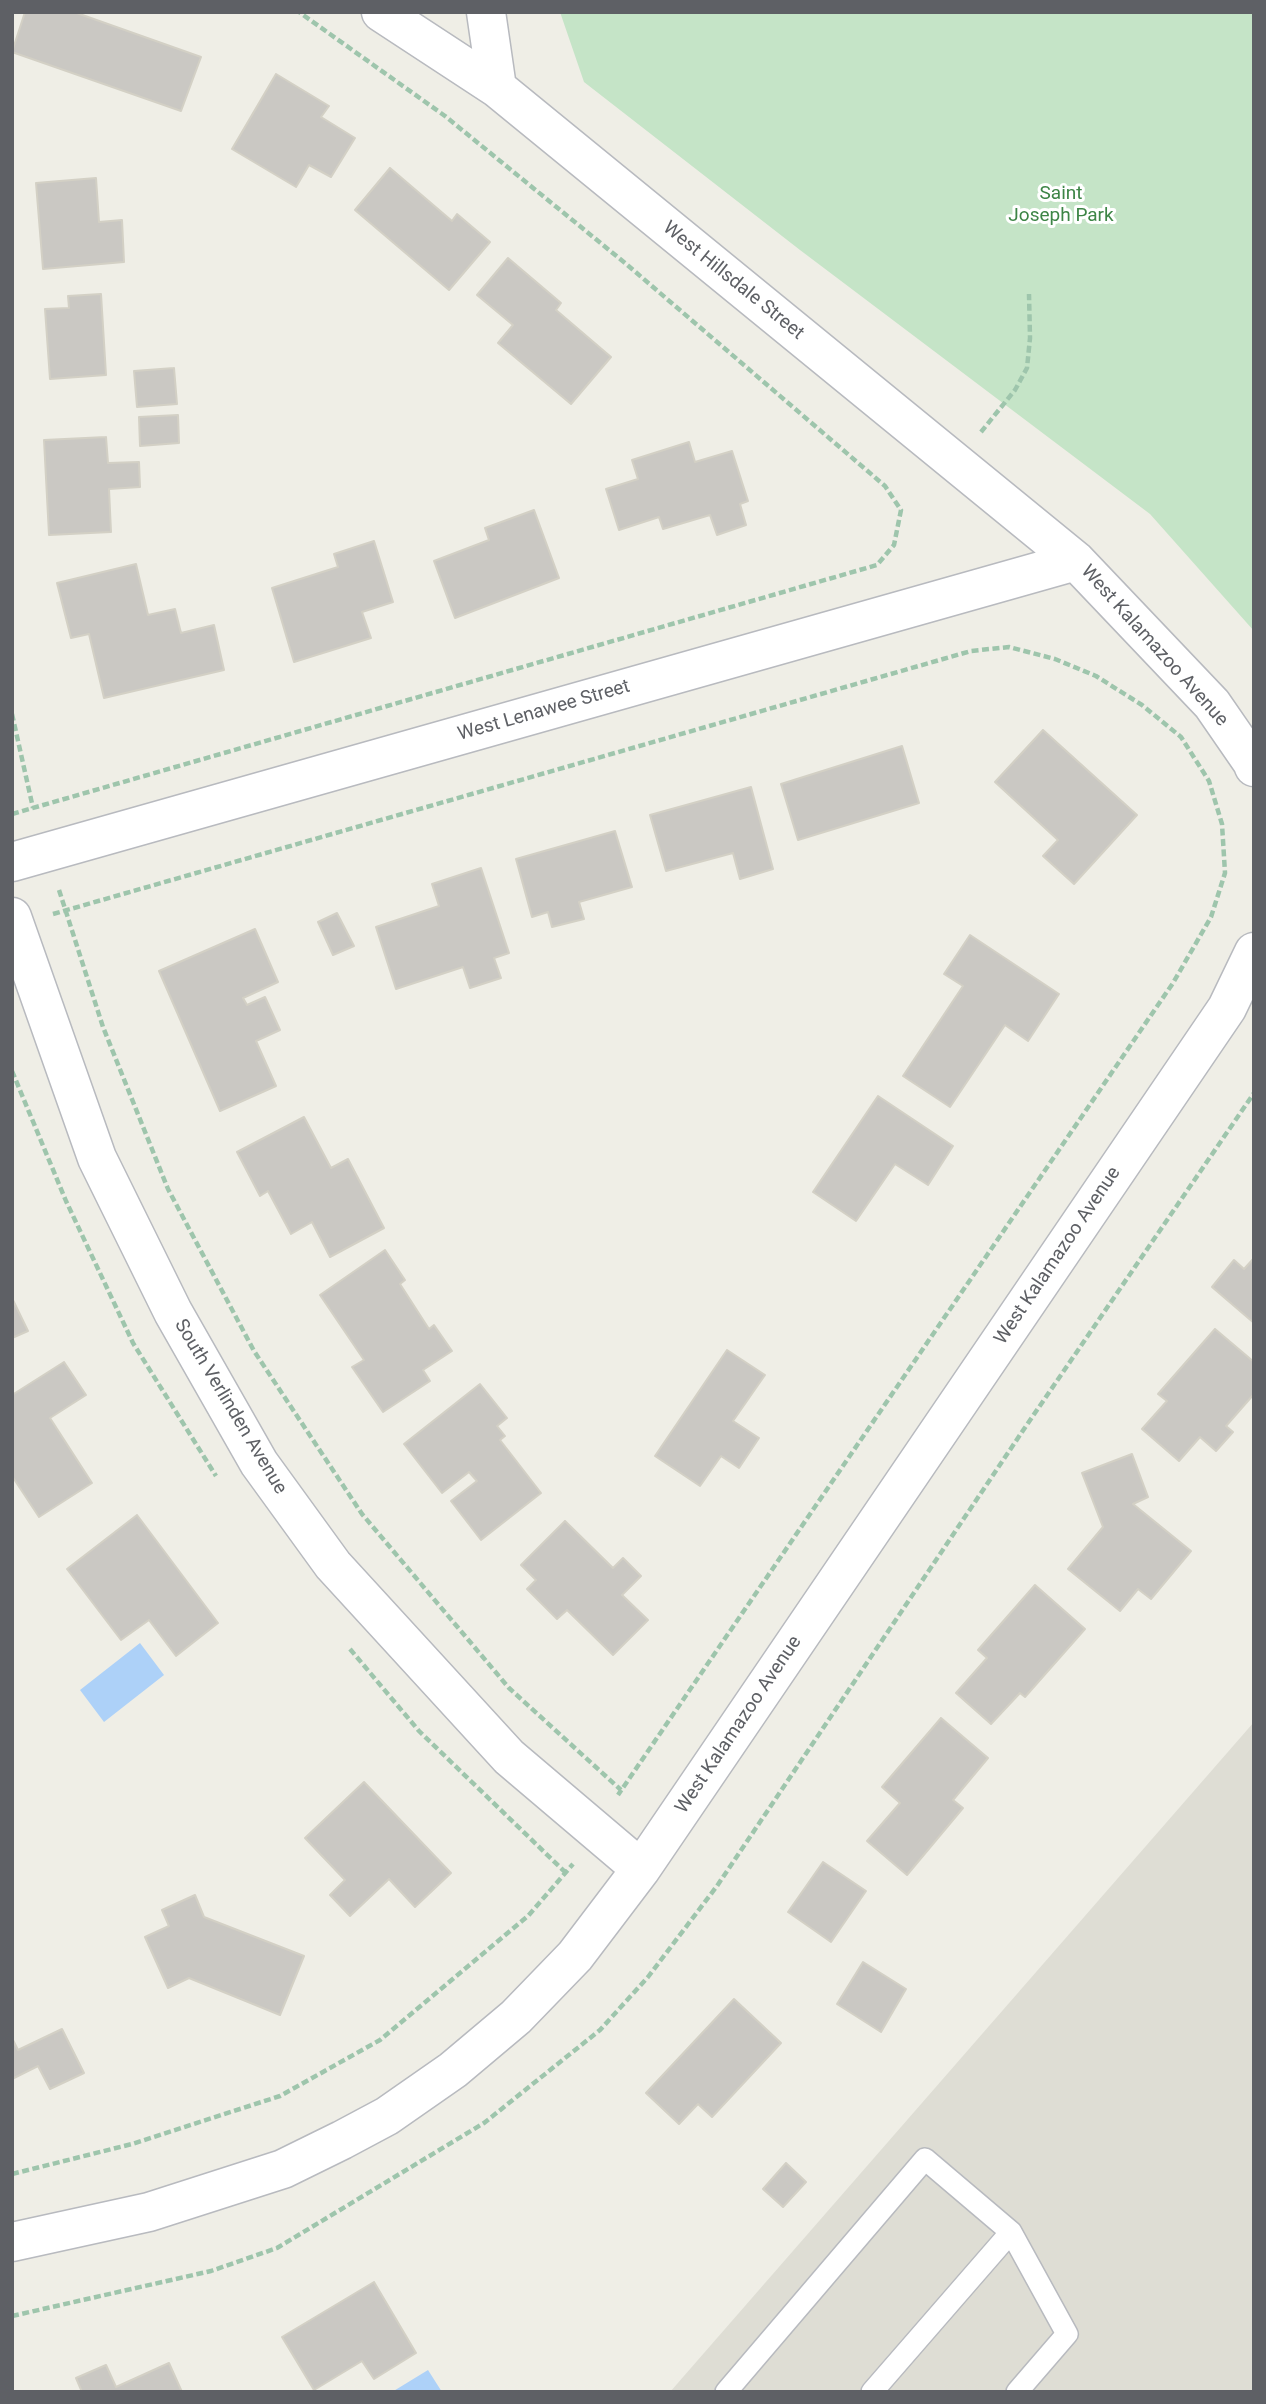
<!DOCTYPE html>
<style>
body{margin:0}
#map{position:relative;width:1266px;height:2404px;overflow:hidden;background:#efeee6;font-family:Roboto,sans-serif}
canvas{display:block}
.frame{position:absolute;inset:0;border:14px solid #5e6065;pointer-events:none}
</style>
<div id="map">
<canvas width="1266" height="2404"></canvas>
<div class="frame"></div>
</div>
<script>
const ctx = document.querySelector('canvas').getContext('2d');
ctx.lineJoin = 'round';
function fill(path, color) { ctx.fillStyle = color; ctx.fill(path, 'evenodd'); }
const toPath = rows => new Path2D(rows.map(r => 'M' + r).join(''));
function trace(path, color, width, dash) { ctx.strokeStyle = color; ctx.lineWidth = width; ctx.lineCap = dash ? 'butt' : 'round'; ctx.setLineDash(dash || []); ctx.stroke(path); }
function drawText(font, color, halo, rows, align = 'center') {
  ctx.font = font + ' Roboto,sans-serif'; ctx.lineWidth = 6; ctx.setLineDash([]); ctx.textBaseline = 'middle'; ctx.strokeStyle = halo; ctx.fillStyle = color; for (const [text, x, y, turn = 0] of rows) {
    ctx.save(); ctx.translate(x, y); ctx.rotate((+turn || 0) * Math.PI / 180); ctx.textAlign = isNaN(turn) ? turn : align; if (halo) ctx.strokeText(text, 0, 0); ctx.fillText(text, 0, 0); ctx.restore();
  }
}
const education = toPath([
 [1254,1722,1254,2392,670,2392]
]);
const green = toPath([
 [560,12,1254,12,1254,631,1150,514,800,250,584,82]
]);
const water = toPath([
 [140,1643,164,1675,104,1722,80,1690],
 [428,2370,442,2392,392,2392]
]);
const building = toPath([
 [25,12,74,12,201,57,181,111,12,52,25,12],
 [276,74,329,106,321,117,355,138,331,177,309,165,296,187,232,149,276,74],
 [390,168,452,221,457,214,490,242,449,290,355,210,390,168],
 [96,178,99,222,122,220,124,262,43,269,36,183,96,178],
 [508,258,561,303,556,310,611,357,571,404,498,343,513,325,477,295,508,258],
 [101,294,106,375,50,379,45,309,69,308,68,296,101,294],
 [174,368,177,404,137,407,134,371,174,368],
 [178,415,179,443,140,446,139,417,178,415],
 [106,437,108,463,139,462,140,487,109,489,111,532,49,535,44,440,106,437],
 [689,442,695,462,732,451,748,501,740,504,746,525,717,535,710,515,663,529,659,517,619,530,606,489,638,479,632,460,689,442],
 [534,510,559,578,455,618,434,561,489,540,485,528,534,510],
 [374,541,393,602,362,612,371,638,294,662,272,588,338,567,334,554,374,541],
 [136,564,148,615,175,609,181,633,214,625,224,670,104,698,89,634,71,638,57,583,136,564],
 [1043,730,1137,815,1074,884,1043,856,1058,840,995,782,1043,730],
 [902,746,919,803,798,840,781,784,902,746],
 [751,787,773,869,740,879,733,853,666,871,650,815,751,787],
 [615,831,632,887,579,902,584,919,552,927,548,912,532,917,516,859,615,831],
 [481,868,509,953,494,958,501,978,470,988,463,967,396,989,376,927,439,906,432,884,481,868],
 [337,913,354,946,333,955,318,922,337,913],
 [255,929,278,982,243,998,247,1005,265,997,280,1030,256,1041,276,1086,220,1111,159,971,255,929],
 [970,935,1059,994,1028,1041,1005,1025,950,1107,903,1076,963,986,944,974,970,935],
 [878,1096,953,1146,928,1185,895,1164,856,1221,813,1192,878,1096],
 [304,1117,331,1168,348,1159,384,1228,330,1257,312,1222,291,1234,268,1191,260,1196,237,1152,304,1117],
 [385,1250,405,1280,400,1284,429,1329,434,1325,452,1351,423,1370,430,1381,383,1412,352,1367,364,1360,320,1295,385,1250],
 [1254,1258,1254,1323,1212,1287,1234,1260,1244,1269,1254,1258],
 [12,1298,28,1331,12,1338,12,1298],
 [1215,1329,1254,1362,1254,1394,1226,1426,1233,1432,1216,1451,1200,1437,1179,1461,1142,1429,1167,1401,1158,1394,1215,1329],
 [727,1350,765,1375,733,1421,759,1438,739,1468,721,1456,700,1486,655,1456,727,1350],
 [64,1362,86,1395,50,1418,92,1483,39,1517,12,1476,12,1395,64,1362],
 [480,1384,507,1418,497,1426,505,1436,500,1440,541,1493,481,1540,451,1501,477,1481,469,1472,442,1493,404,1444,480,1384],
 [1132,1454,1148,1497,1133,1504,1191,1551,1151,1599,1138,1589,1120,1611,1068,1569,1103,1527,1082,1473,1132,1454],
 [137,1515,218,1623,176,1656,149,1620,121,1640,67,1569,137,1515],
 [565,1521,613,1568,623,1558,641,1576,622,1595,648,1620,613,1655,567,1610,557,1619,527,1589,536,1580,521,1565,565,1521],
 [1035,1585,1085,1629,1025,1697,1020,1693,991,1724,956,1693,987,1658,978,1650,1035,1585],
 [941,1718,988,1758,953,1800,963,1808,907,1875,867,1841,900,1803,882,1787,941,1718],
 [364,1782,451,1873,415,1907,389,1879,350,1916,330,1895,345,1880,305,1838,364,1782],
 [823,1862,866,1891,831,1942,788,1912,823,1862],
 [195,1895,204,1917,304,1956,280,2015,189,1978,168,1988,145,1937,169,1926,162,1910,195,1895],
 [863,1962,906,1989,881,2032,837,2004,863,1962],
 [734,1999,781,2043,712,2117,698,2104,679,2124,646,2093,734,1999],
 [62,2029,84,2073,50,2089,38,2066,12,2079,12,2038,18,2050,62,2029],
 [786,2163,806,2182,783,2207,763,2189,786,2163],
 [374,2282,416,2353,374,2379,362,2361,314,2390,282,2337,374,2282],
 [169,2363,182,2392,82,2392,76,2378,106,2365,116,2387,169,2363]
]);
const path = toPath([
 [981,432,1015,390,1027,368,1030,338,1029,294],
 [12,714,33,808],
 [12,814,877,565,894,545,901,510,885,486,625,263,445,116,299,12],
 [59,890,103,1027,168,1189,254,1351,362,1514,509,1688,621,1790],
 [53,914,971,651,1009,647,1055,659,1096,676,1142,705,1181,737,1209,781,1222,824,1225,873,1211,917,1173,983,618,1795],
 [12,1071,66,1201,133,1343,216,1476],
 [350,1649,419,1731,566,1873],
 [12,2174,132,2144,280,2096,380,2040,528,1916,573,1864],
 [12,2316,211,2271,277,2248,484,2123,600,2030,648,1977,717,1886,1024,1429,1254,1093]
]);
const lane = toPath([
 [726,2392,925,2159,1011,2232,1067,2334,1017,2392],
 [872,2392,1011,2232]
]);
const street = toPath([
 [381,12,497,88,1076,561,1212,704,1252,762,1254,767],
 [486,12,497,88],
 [12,862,1076,561],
 [12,917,97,1158,173,1312,259,1463,333,1565,509,1757,641,1869],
 [12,2242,149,2212,283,2169,342,2140,387,2116,453,2070,516,2017,575,1956,641,1869,1227,1008,1254,952]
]);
const parkNames = [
 ["Saint",1061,194],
 ["Joseph Park",1061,216]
];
const streetNames = [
 ["West Hillsdale Street",733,281,39],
 ["West Kalamazoo Avenue",1154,646,48],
 ["West Lenawee Street",544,711,-16],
 ["West Kalamazoo Avenue",1058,1256,-56],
 ["South Verlinden Avenue",230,1407,59],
 ["West Kalamazoo Avenue",739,1725,-56]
];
fill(education, '#deddd4');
fill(green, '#c5e4c7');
fill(water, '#add1f8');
fill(building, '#cac8c3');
trace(building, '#d3d0c5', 2);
trace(lane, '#b8babf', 24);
trace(street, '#b8babf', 41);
trace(path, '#9ec5ac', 4.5, [7, 3.5]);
trace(lane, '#fff', 21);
trace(street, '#fff', 38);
drawText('19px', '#3d8546', '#fff', parkNames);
drawText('19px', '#5e6065', '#fff', streetNames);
</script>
